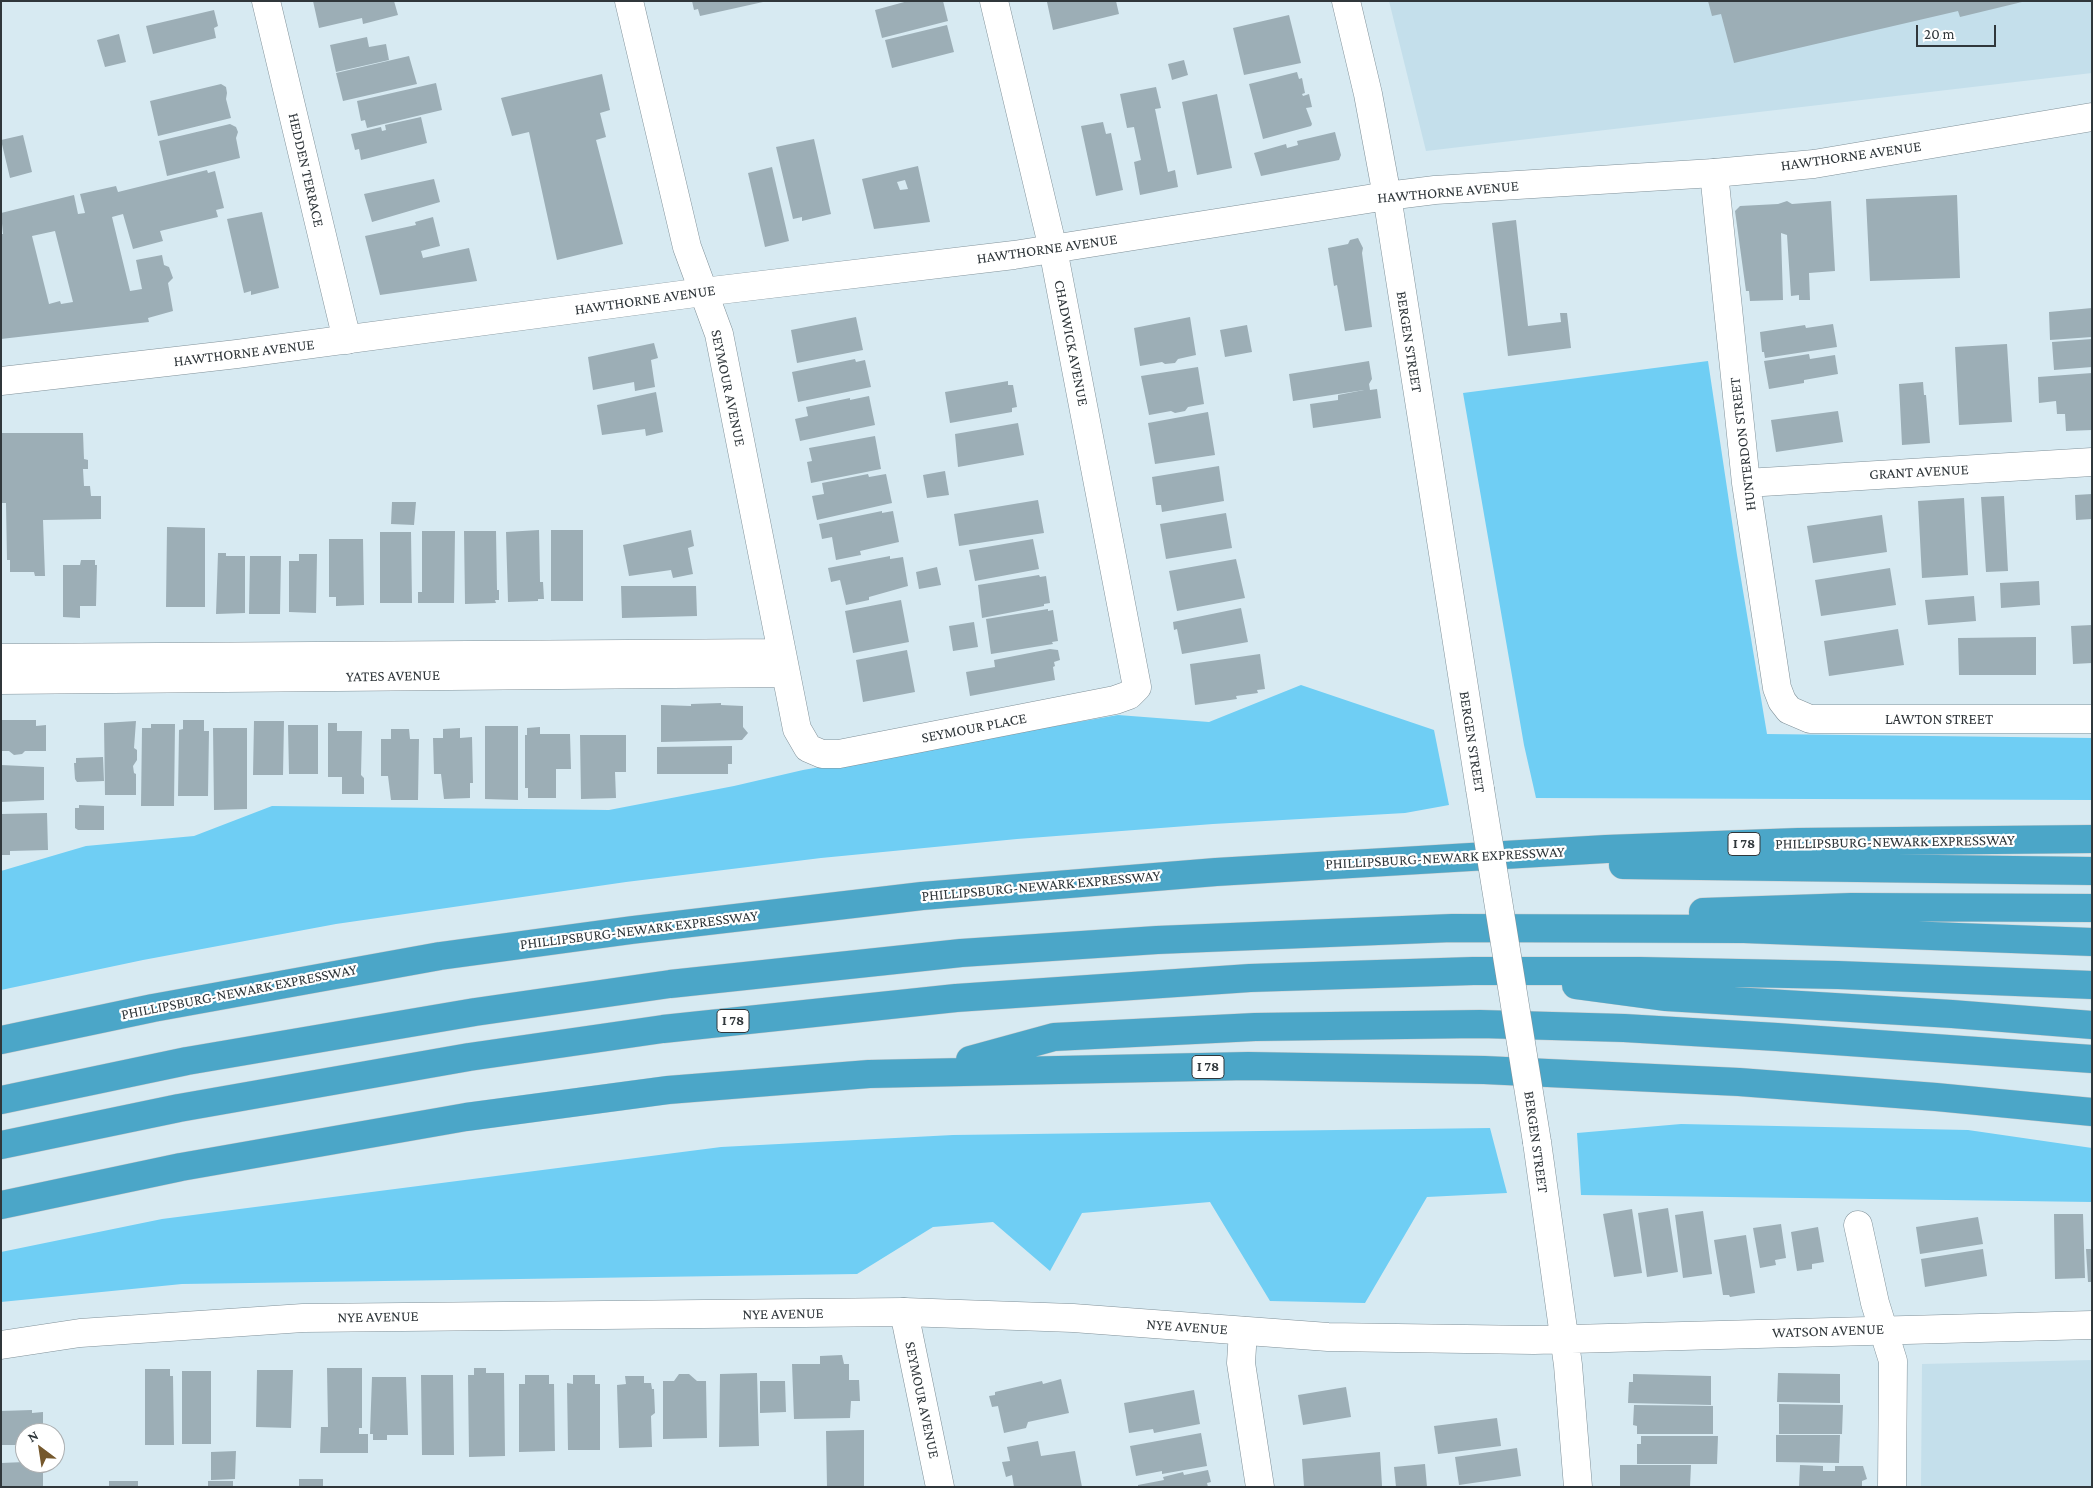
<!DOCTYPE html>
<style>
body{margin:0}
#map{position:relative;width:2093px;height:1488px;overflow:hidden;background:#d7eaf2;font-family:"Crimson Pro",serif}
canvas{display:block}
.frame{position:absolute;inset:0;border:2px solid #30373b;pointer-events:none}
.north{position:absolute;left:15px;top:1423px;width:50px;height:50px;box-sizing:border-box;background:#fff;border:1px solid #acafb1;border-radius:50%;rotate:329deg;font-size:14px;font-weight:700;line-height:20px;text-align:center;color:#30373b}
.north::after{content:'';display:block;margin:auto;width:18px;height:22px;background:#75582c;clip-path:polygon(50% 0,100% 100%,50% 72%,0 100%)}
.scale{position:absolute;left:1916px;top:25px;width:80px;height:22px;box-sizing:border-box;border:2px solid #30373b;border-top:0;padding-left:6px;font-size:15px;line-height:18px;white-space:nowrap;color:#30373b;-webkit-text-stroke:4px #fff;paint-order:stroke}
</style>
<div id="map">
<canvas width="2093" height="1488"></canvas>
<div class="frame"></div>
<div class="north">N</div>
<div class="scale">20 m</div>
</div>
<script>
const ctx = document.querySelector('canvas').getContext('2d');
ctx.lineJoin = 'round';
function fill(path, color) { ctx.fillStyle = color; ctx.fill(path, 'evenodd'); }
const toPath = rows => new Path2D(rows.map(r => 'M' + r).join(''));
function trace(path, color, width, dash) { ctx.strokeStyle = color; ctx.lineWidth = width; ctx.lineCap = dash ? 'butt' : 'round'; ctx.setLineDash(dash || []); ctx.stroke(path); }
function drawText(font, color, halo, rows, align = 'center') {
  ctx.font = font + ' "Crimson Pro",serif'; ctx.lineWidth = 4.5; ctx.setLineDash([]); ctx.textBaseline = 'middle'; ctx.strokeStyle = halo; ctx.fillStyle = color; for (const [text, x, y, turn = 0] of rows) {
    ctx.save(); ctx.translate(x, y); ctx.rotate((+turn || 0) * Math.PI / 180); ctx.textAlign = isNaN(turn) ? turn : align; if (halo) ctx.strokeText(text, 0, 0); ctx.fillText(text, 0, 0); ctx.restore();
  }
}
const built = toPath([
 [1389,1,2092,1,2092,73,1426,151],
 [2092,1360,2092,1487,1921,1487,1922,1364]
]);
const green = toPath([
 [1708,361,1737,555,1767,734,2092,738,2092,800,1536,798,1524,745,1463,393],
 [1301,685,1434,730,1449,805,1405,813,1213,824,1017,839,821,858,626,882,336,924,143,960,1,990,1,871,86,846,194,836,272,806,609,810,734,786,803,770,1118,715,1209,722],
 [1681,1124,1968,1130,2092,1148,2092,1202,1581,1195,1577,1133],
 [1490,1128,1507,1193,1427,1197,1365,1303,1270,1301,1210,1202,1082,1213,1050,1271,993,1222,933,1227,857,1274,182,1284,1,1302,1,1252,162,1219,721,1147,953,1135]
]);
const building = toPath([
 [313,1,394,1,398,15,363,24,362,18,319,28],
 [692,1,763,1,763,2,700,16,698,9,694,10],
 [908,1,943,1,948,21,882,38,875,10],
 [1051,1,1116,1,1119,14,1053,30,1047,2],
 [1708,1,2022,1,2022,2,1960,17,1958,11,1734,63,1721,14,1712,16],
 [214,10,218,26,214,28,216,38,153,54,146,26],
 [1289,15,1301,63,1244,75,1233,28],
 [947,25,954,52,892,68,885,40],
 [119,34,126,62,105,67,97,40],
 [367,37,369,47,386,44,389,60,336,72,330,45],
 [409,56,417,84,343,101,336,73],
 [1184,60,1188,75,1172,80,1168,64],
 [1297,72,1299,79,1302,78,1305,93,1302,94,1303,96,1309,94,1312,107,1306,108,1312,124,1311,126,1263,139,1249,84],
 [602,74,610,110,600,113,606,137,596,140,623,244,557,260,529,132,512,136,501,98],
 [436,83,442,110,367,128,365,120,361,121,357,101],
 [221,84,226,87,227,93,226,99,231,118,158,136,150,101],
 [1156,87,1161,108,1155,109,1168,172,1175,170,1178,187,1140,195,1134,162,1141,160,1134,127,1127,128,1120,94],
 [1217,94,1232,168,1197,175,1182,102],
 [421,117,427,143,361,160,359,149,355,150,351,134,381,127,382,131,386,130,385,125],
 [1103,122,1106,134,1111,133,1123,190,1096,196,1081,126],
 [230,124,236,127,238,132,236,138,240,158,167,176,159,141],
 [1335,132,1341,155,1339,160,1261,176,1254,153,1286,144,1287,148,1298,145,1297,141],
 [23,135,32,172,10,178,1,140],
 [814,139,831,214,802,221,802,217,793,219,776,147],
 [918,166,930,222,874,229,862,179],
 [905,180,908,189,900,190,897,182],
 [772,167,789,241,765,247,748,173],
 [207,170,208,173,215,171,224,208,216,210,218,217,160,231,163,241,133,249,123,214,112,217,130,291,142,289,136,260,162,255,164,265,169,267,173,278,168,283,173,311,148,318,149,322,1,339,1,234,3,234,1,213,74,195,78,214,85,213,80,194,116,186,118,192],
 [55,231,73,302,61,304,60,301,49,304,32,236],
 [434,179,440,202,372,222,364,194],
 [1957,195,1960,278,1870,281,1866,199],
 [1787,201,1792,204,1831,201,1835,271,1809,273,1810,300,1799,300,1799,295,1791,296,1787,235,1781,233,1783,300,1750,301,1749,291,1746,291,1735,211,1740,206,1778,204],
 [262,212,279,288,251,295,251,291,244,293,227,219],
 [433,217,440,246,421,251,423,258,469,248,477,281,380,295,365,236,416,225,415,222],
 [1516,220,1528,326,1561,322,1560,313,1567,313,1571,348,1508,356,1492,223],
 [1358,238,1363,248,1362,253,1372,327,1345,331,1337,285,1334,286,1328,248,1348,244,1350,240],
 [2092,308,2092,337,2050,340,2049,312],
 [856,317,863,350,797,363,791,330],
 [1190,317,1196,355,1178,359,1175,363,1165,364,1162,362,1140,366,1134,328],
 [1833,324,1837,347,1765,358,1764,352,1762,352,1760,332,1805,325,1806,328],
 [1247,325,1252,352,1225,357,1220,330],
 [2092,339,2092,367,2054,370,2052,342],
 [654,343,658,358,651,360,655,387,635,391,634,382,593,390,588,357],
 [2007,344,2012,422,1959,425,1955,347],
 [1809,354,1810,359,1835,355,1838,374,1804,380,1804,383,1769,389,1764,361],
 [855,359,856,362,865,360,871,387,798,402,792,372],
 [1369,361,1372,379,1369,384,1370,390,1377,389,1381,418,1313,428,1310,404,1338,400,1338,395,1364,390,1293,401,1289,374],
 [1198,367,1204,404,1188,407,1185,411,1175,413,1171,411,1149,415,1141,376],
 [2092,373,2092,430,2066,431,2065,414,2057,414,2056,401,2039,403,2038,377],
 [1008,381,1008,385,1013,385,1017,407,1012,408,1012,412,950,423,945,392],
 [1923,382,1924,395,1926,395,1930,443,1902,445,1899,384],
 [656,392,663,432,646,436,645,429,602,435,597,405],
 [869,396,875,425,800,441,795,419,808,416,806,407,850,398,850,400],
 [1838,411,1843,442,1776,452,1771,420],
 [1208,412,1215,455,1155,464,1148,423],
 [1018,423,1024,455,958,467,955,434],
 [1,433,83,433,84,459,88,460,88,469,83,469,84,486,90,486,91,496,101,496,101,519,43,520,45,576,35,576,34,572,10,572,10,560,7,560,6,503,1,503],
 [875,436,881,469,811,483,807,462,812,461,809,448],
 [1219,466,1224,501,1162,512,1161,505,1156,505,1152,477],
 [945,471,949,495,927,498,923,475],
 [868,474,869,477,886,474,892,503,817,520,812,496,824,494,822,483],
 [2092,494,2092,519,2076,520,2075,495],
 [2004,496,2008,571,1986,572,1981,497],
 [1964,498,1968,575,1922,578,1918,501],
 [1038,500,1044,533,959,546,954,514],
 [392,502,416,502,414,525,391,524],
 [882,511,882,513,893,511,899,542,860,551,861,555,836,560,832,537,822,539,819,524],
 [1226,513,1232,548,1166,559,1160,524],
 [1882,515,1887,552,1813,563,1807,526],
 [167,527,205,528,205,607,166,607],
 [539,530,540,582,543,582,544,599,538,599,538,601,508,602,506,532],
 [551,530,583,530,583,601,551,601],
 [691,530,694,546,688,548,693,574,673,578,671,570,629,576,623,545],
 [422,531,455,531,454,603,418,603,418,592,422,592],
 [464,531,496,531,497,590,499,590,499,600,495,600,496,603,465,604],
 [380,532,411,532,412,603,380,603],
 [329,539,363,539,364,605,336,606,336,597,329,597],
 [1033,539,1039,569,975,581,969,550],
 [218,553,226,553,226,556,245,556,245,613,216,614],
 [299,554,317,554,316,613,289,612,289,561,299,561],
 [250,556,281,556,280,614,249,614],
 [890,556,890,559,903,557,908,586,869,597,869,600,846,605,840,580,831,582,828,568],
 [1236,559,1245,598,1177,611,1169,571],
 [81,560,95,560,95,565,97,565,96,606,80,606,80,618,63,617,63,565,80,565],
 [937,567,941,585,919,589,916,572],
 [1890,568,1896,605,1821,616,1815,580],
 [1039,575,1040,577,1046,576,1050,603,1044,604,1044,606,982,618,978,585],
 [2039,581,2040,605,2001,608,2000,583],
 [621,586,696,586,697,616,622,618],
 [1974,596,1976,621,1928,625,1925,600],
 [901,600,909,642,853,653,845,611],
 [1241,608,1248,642,1182,654,1177,629,1174,630,1173,622],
 [1048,609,1048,611,1053,610,1058,641,1052,642,1053,644,991,654,986,619],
 [974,622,978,647,953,651,949,626],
 [2092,625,2092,663,2073,664,2071,626],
 [1898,629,1904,665,1829,676,1824,641],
 [2036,637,2036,675,1959,675,1958,638],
 [1050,649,1058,650,1060,660,1054,662,1055,666,1053,667,1055,680,970,696,966,672,995,667,994,660],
 [907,650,915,692,863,702,856,660],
 [1260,654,1265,689,1257,690,1258,693,1236,696,1237,699,1195,705,1190,664],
 [721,703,721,705,743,706,743,727,748,733,742,740,661,742,661,705,691,706,691,704],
 [1,720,36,720,36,726,46,725,46,751,25,751,22,754,14,755,9,751,1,751],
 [183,720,204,720,204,731,209,731,208,796,178,796,179,730,183,729],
 [136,721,134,748,137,750,137,760,133,766,134,773,136,774,136,795,105,795,104,723],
 [254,721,284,721,283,775,253,775],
 [328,723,337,723,337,731,362,731,361,775,364,778,364,794,342,794,342,777,328,777],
 [151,724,175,724,174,806,141,806,142,728,151,728],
 [288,725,318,725,318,774,289,774],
 [485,726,518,726,518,800,485,799],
 [540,727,540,734,570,734,571,769,556,769,556,798,528,798,528,788,525,788,525,735,527,735,527,728],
 [213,728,247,728,247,809,214,810],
 [460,728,460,738,472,737,473,783,470,783,470,798,444,799,441,774,434,774,433,738,443,738,443,729],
 [391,729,409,729,410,739,419,739,418,800,391,800,388,776,381,776,381,739,391,739],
 [580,735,626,735,626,772,615,772,616,798,581,799],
 [732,746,732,764,728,764,728,774,657,774,657,747],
 [103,757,104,781,77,782,75,779,74,763,76,763,76,758],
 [1,765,44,767,44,800,1,802],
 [79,805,104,806,104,830,78,830,75,828,75,808,79,808],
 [47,813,48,850,10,851,10,855,1,855,1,814],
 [1668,1208,1678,1272,1647,1277,1638,1213],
 [1632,1209,1642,1273,1614,1277,1603,1214],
 [1703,1211,1712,1274,1683,1278,1675,1215],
 [2054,1214,2083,1214,2085,1278,2055,1279],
 [1978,1217,1983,1244,1920,1254,1916,1227],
 [1781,1224,1786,1258,1775,1260,1776,1265,1760,1268,1753,1228],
 [1818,1227,1824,1262,1812,1264,1812,1269,1797,1271,1791,1232],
 [1746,1235,1755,1293,1730,1297,1729,1295,1723,1295,1714,1240],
 [1983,1249,1987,1276,1925,1287,1921,1259],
 [2086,1249,2092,1249,2092,1282,2088,1282],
 [842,1355,844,1364,849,1364,849,1380,859,1380,860,1401,851,1401,850,1418,794,1419,792,1364,820,1364,820,1356],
 [327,1368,362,1368,362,1428,359,1428,359,1434,368,1434,368,1453,320,1453,321,1427,328,1427],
 [474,1368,486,1368,486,1373,504,1373,505,1456,469,1457,468,1375,474,1375],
 [145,1369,170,1369,170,1376,173,1376,174,1445,145,1445],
 [257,1370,293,1370,291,1428,256,1427],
 [182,1371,211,1371,211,1444,182,1444],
 [757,1373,759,1446,719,1447,720,1374],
 [1778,1373,1840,1374,1840,1403,1777,1402],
 [679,1374,689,1374,697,1381,706,1381,707,1438,663,1439,663,1381,674,1381],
 [1633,1374,1711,1376,1711,1405,1628,1403,1629,1382,1633,1382],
 [421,1375,453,1375,454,1455,422,1455],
 [525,1375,549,1375,549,1384,554,1384,555,1451,519,1452,519,1384,525,1384],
 [573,1375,595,1375,595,1384,600,1384,600,1450,568,1450,567,1383,573,1384],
 [625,1376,644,1376,644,1383,651,1383,652,1389,654,1389,655,1413,651,1416,652,1447,619,1448,617,1385,626,1384],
 [372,1377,406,1377,408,1435,387,1435,387,1440,373,1440,373,1434,370,1434],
 [1061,1379,1069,1413,1028,1422,1026,1428,1004,1433,998,1406,992,1407,989,1396,995,1395,995,1392,1042,1381,1043,1384],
 [760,1381,785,1381,786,1412,760,1413],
 [1346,1387,1351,1417,1303,1425,1298,1395],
 [1194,1390,1200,1424,1154,1433,1153,1429,1129,1433,1124,1403],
 [1779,1404,1843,1405,1842,1434,1779,1434],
 [1634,1405,1713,1406,1713,1434,1637,1434,1637,1426,1633,1425],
 [32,1410,32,1413,43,1412,43,1433,25,1433,25,1445,1,1445,1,1411],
 [1497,1418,1501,1446,1438,1454,1434,1426],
 [864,1430,864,1487,827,1487,826,1431],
 [1201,1433,1207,1466,1162,1474,1162,1471,1136,1476,1130,1446],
 [1776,1435,1840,1435,1839,1463,1776,1462],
 [1641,1436,1718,1436,1717,1464,1637,1464,1637,1444,1641,1444],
 [1038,1441,1041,1456,1075,1451,1082,1487,1014,1487,1012,1475,1006,1477,1002,1462,1010,1461,1007,1447],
 [1517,1448,1521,1476,1459,1485,1455,1457],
 [236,1451,235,1479,211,1480,211,1452],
 [1380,1452,1382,1486,1304,1487,1302,1459],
 [25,1462,43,1464,43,1487,1,1487,1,1463],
 [1425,1464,1427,1487,1396,1487,1394,1467],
 [1620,1465,1691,1465,1690,1487,1620,1487],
 [1800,1465,1823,1466,1823,1471,1835,1471,1835,1466,1863,1466,1867,1479,1862,1481,1862,1487,1799,1487],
 [1208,1470,1211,1482,1207,1483,1208,1487,1138,1487,1138,1485,1164,1480,1163,1477,1183,1472,1184,1475],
 [299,1479,323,1479,323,1487,299,1487],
 [109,1481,138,1481,138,1487,109,1487],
 [208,1481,233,1481,233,1487,208,1487]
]);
const street = toPath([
 [266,1,347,340],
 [629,1,687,247,719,334,797,729,808,748,822,754,839,754,1115,700,1129,695,1137,687,1053,249,994,1],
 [1714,173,1746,483,1777,688,1782,701,1789,710,1810,719,2092,719],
 [1746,483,2092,462],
 [1,658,781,653],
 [1,680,785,673],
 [1858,1225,1875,1303,1893,1361,1892,1487],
 [904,1312,940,1487],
 [1243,1331,1241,1363,1260,1487]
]);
const secondary = toPath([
 [1346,1,1368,94,1387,196,1480,789],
 [1,381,237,354,703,292,1014,255,1387,196,1435,190,1714,173,1814,164,2092,117],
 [1537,1142,1568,1365,1578,1487],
 [1,1345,80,1333,303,1318,904,1312,1073,1318,1328,1337,1534,1340,2092,1325]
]);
const highway = toPath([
 [1623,865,2092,871],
 [1703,912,1851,907,2092,908],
 [1576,985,1666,997,1952,1014,2092,1025],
 [1,1040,153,1008,440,956,632,930,922,896,1216,872,1606,849,1798,842,2092,839],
 [970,1060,1054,1037,1255,1027,1480,1024,1624,1028,1777,1037,2092,1059],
 [1,1100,187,1061,475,1012,670,984,961,953,1157,940,1452,928,1744,929,2092,942],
 [1,1145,179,1108,469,1057,663,1029,956,998,1250,978,1473,971,1640,971,1838,975,2092,985],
 [1,1205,181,1167,466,1117,668,1090,869,1074,1248,1066,1484,1070,1739,1082,1936,1097,2092,1112]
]);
const secondaryBridge = toPath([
 [1480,789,1537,1142]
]);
const shields = [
 [1744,844,32],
 [733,1021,32],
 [1208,1067,32]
];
const shieldNames = [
 ["I 78",1744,844],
 ["I 78",733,1021],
 ["I 78",1208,1067]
];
const streetNames = [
 ["HAWTHORNE AVENUE",1851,156,-8],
 ["HEDDEN TERRACE",306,170,77],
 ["HAWTHORNE AVENUE",1448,192,-5],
 ["HAWTHORNE AVENUE",1047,249,-8],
 ["HAWTHORNE AVENUE",645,300,-8],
 ["BERGEN STREET",1409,342,81],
 ["CHADWICK AVENUE",1071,343,79],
 ["HAWTHORNE AVENUE",244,353,-7],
 ["SEYMOUR AVENUE",728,388,78],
 ["HUNTERDON STREET",1743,444,-97],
 ["GRANT AVENUE",1919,472,-3],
 ["YATES AVENUE",393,676,-1],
 ["LAWTON STREET",1939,719],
 ["SEYMOUR PLACE",974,728,-11],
 ["BERGEN STREET",1472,742,81],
 ["PHILLIPSBURG-NEWARK EXPRESSWAY",1895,842,-1],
 ["PHILLIPSBURG-NEWARK EXPRESSWAY",1445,858,-3],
 ["PHILLIPSBURG-NEWARK EXPRESSWAY",1041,886,-5],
 ["PHILLIPSBURG-NEWARK EXPRESSWAY",639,930,-7],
 ["PHILLIPSBURG-NEWARK EXPRESSWAY",239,992,-11],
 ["BERGEN STREET",1536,1142,82],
 ["NYE AVENUE",783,1314,-1],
 ["NYE AVENUE",378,1317,-1],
 ["NYE AVENUE",1187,1327,4],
 ["WATSON AVENUE",1828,1331,-2],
 ["SEYMOUR AVENUE",922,1400,78]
];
fill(built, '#c4dfeb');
fill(green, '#6fcef4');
fill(building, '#9caeb6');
trace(street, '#809199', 29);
trace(secondary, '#809199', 29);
trace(highway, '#c9cbcc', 29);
trace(street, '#fff', 28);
trace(secondary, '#fff', 28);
trace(highway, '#4ba6c8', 28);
trace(secondaryBridge, '#809199', 29, []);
trace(secondaryBridge, '#fff', 28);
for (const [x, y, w] of shields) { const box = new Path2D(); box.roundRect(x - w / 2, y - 11.5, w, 23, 4); ctx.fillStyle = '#fff'; ctx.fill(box); trace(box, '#30373b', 1); }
drawText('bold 14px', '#30373b', null, shieldNames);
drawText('15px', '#30373b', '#fff', streetNames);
</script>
